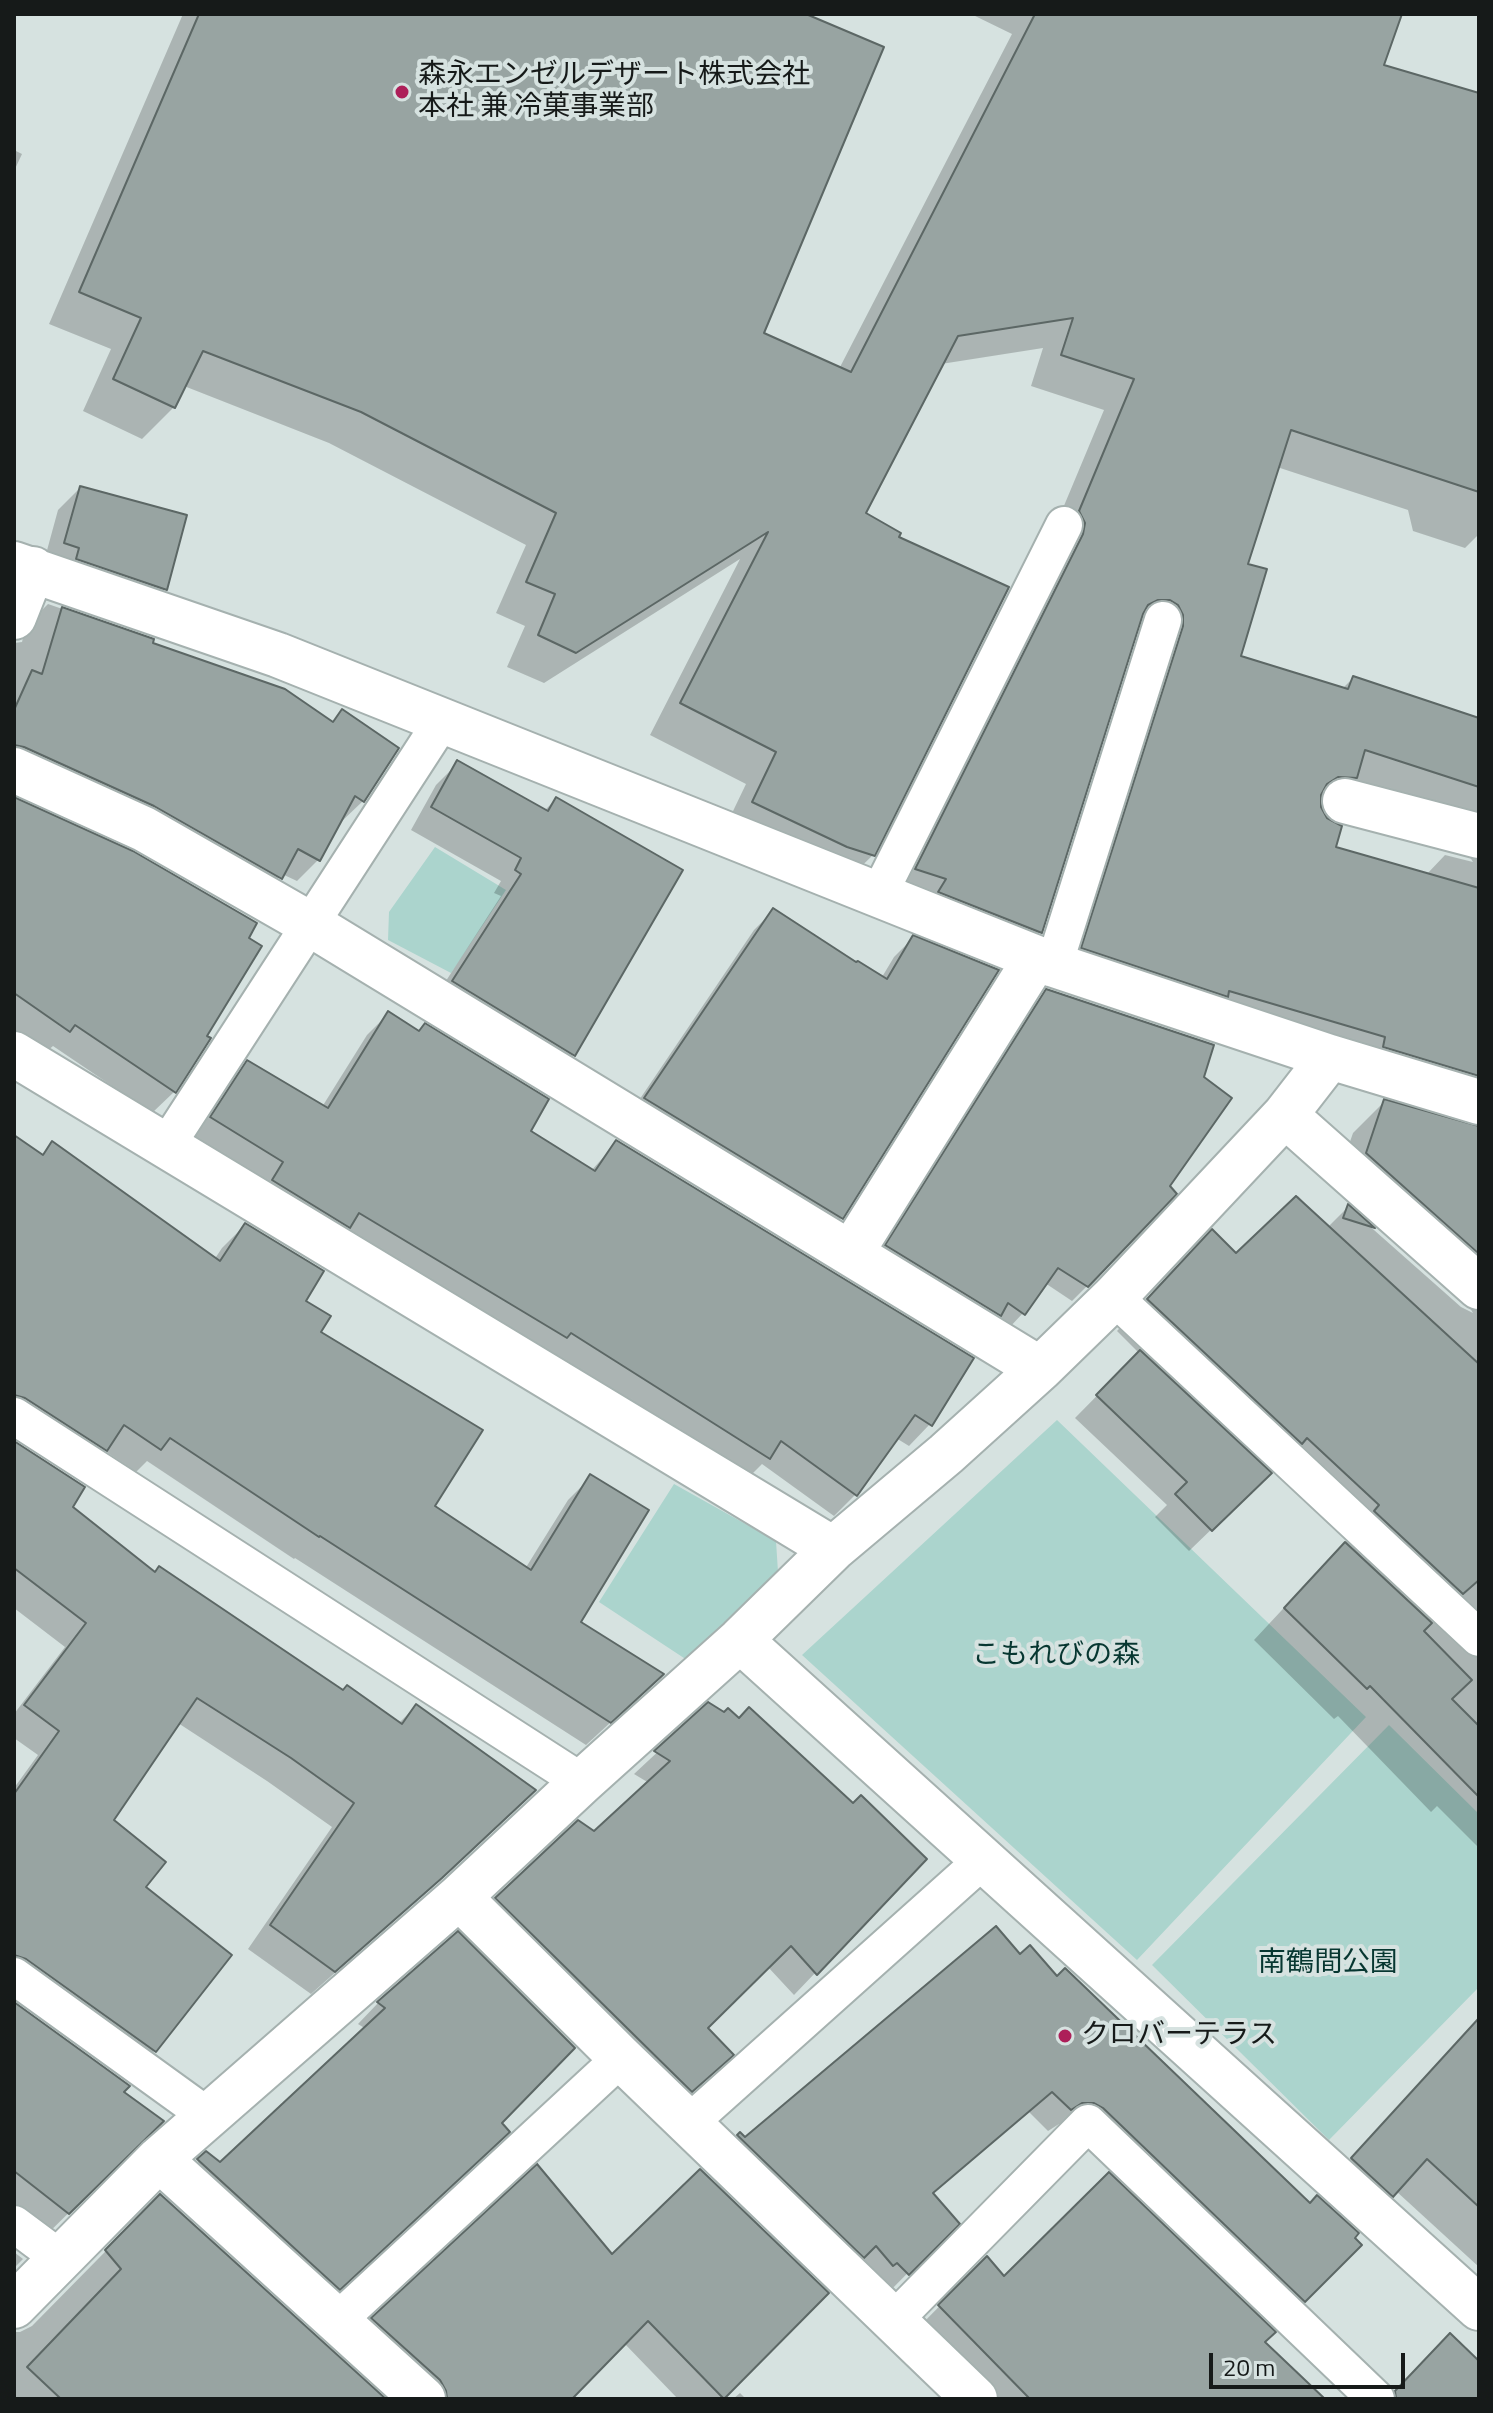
<!DOCTYPE html>
<meta charset="utf-8">
<style>
body{margin:0}
#map{position:relative;width:1493px;height:2413px;overflow:hidden;background:#d6e2e0;font-family:"Titillium Web",sans-serif}
canvas{display:block}
.frame{position:absolute;inset:0;border:16px solid #161a19;pointer-events:none}
.scale{position:absolute;left:1209px;top:2353px;width:196px;height:36px;box-sizing:border-box;border:4px solid #161a19;border-top:0;padding-left:10px;font-size:24px;line-height:28px;white-space:nowrap;color:#161a19;-webkit-text-stroke:6px #d6e2e0;paint-order:stroke}
</style>
<div id="map">
<canvas width="1493" height="2413"></canvas>
<div class="frame"></div>
<div class="scale">20 m</div>
</div>
<script>
const ctx = document.querySelector('canvas').getContext('2d');
ctx.lineJoin = 'round';
function fill(path, color) { ctx.fillStyle = color; ctx.fill(path, 'evenodd'); }
const toPath = rows => new Path2D(rows.map(r => 'M' + r).join(''));
function trace(path, color, width, dash) { ctx.strokeStyle = color; ctx.lineWidth = width; ctx.lineCap = dash ? 'butt' : 'round'; ctx.setLineDash(dash || []); ctx.stroke(path); }
function drawText(font, color, halo, rows, align = 'center') {
  ctx.font = font + ' "Titillium Web","Noto Sans JP",sans-serif'; ctx.lineWidth = 8; ctx.setLineDash([]); ctx.textBaseline = 'middle'; ctx.strokeStyle = halo; ctx.fillStyle = color; for (const [text, x, y, turn = 0] of rows) {
    ctx.save(); ctx.translate(x, y); ctx.rotate((+turn || 0) * Math.PI / 180); ctx.textAlign = isNaN(turn) ? turn : align; if (halo) ctx.strokeText(text, 0, 0); ctx.fillText(text, 0, 0); ctx.restore();
  }
}
const green = toPath([
 [435,847,506,890,451,973,388,940,389,912],
 [1057,1420,1366,1717,1137,1960,802,1655],
 [674,1484,776,1541,778,1572,690,1662,599,1602],
 [1389,1725,1479,1814,1479,1987,1329,2140,1152,1965]
]);
const shadow = toPath([
 [183,14,801,14,761,334,839,369,1012,34,971,14,1400,14,1381,66,1479,95,1479,534,1465,548,1413,531,1408,510,1277,467,1245,566,1239,658,1342,689,1353,678,1479,720,1479,1848,1437,1806,1431,1812,1338,1716,1334,1719,1254,1640,1349,1538,1275,1468,1189,1551,1155,1517,1167,1505,1075,1418,1139,1353,1117,1331,1181,1263,1236,1256,1298,1196,1327,1228,1348,1207,1461,1307,1473,1313,1465,1300,1335,1185,1353,1133,1384,1102,1472,1128,1466,1117,1051,979,1147,637,1136,630,1040,932,1009,964,885,900,1048,544,1104,410,1031,386,1043,348,941,364,863,514,873,855,841,886,722,834,746,784,650,735,740,559,544,683,507,667,525,626,496,613,526,545,329,443,184,386,174,407,142,439,83,411,111,349,49,324],
 [1347,786,1465,849,1473,862,1445,855,1426,875,1333,848,1320,809,1323,809],
 [14,150,22,154,14,171],
 [80,488,165,589,143,611,40,576,58,510],
 [48,604,152,640,151,645,331,723,343,711,363,801,341,822,339,821,318,860,297,881,282,874,258,899,14,774,14,643,22,642,26,626],
 [458,763,544,811,556,799,681,871,573,1055,551,1077,431,1004,501,896,494,893,501,881,411,830,436,785],
 [14,800,208,1039,174,1092,152,1113,53,1046,46,1052,14,1030],
 [773,911,856,965,882,977,894,957,913,938,996,971,841,1218,822,1237,627,1118,754,930],
 [1047,991,1087,1286,1072,1301,1045,1283,1023,1313,1009,1328,872,1260,1032,1006],
 [389,1013,528,1131,591,1171,617,1142,930,1424,909,1446,896,1438,855,1495,834,1516,762,1464,747,1479,191,1139,226,1084,248,1062,322,1107,367,1035],
 [14,1140,40,1156,53,1144,214,1260,222,1248,245,1225,303,1301,318,1333,432,1507,525,1569,568,1500,591,1477,579,1623,638,1697,586,1745,295,1558,294,1559,147,1461,136,1472,105,1451,83,1473,14,1399],
 [14,1449,70,1508,154,1574,343,1692,398,1724,416,1706,511,1813,416,1901,311,1994,248,1949,332,1827,267,1781,178,1723,111,1821,143,1887,229,1955,154,2051,131,2074,14,1990,14,1788,38,1755,14,1738,14,1714,65,1647,14,1608],
 [708,1705,924,1859,794,1995,768,1967,705,2028,709,2077,669,2112,475,1921,496,1899,594,1834,649,1783,634,1774],
 [458,1934,499,2123,486,2153,318,2309,177,2181,206,2154,220,2164,366,2029,358,2024,378,2003],
 [1019,1957,1057,1979,1309,2206,1359,2245,1282,2322,1071,2124,1059,2124,1048,2131,1029,2112,932,2194,957,2223,886,2295,717,2158,740,2135,745,2140],
 [14,2004,121,2093,161,2122,31,2250,14,2239],
 [1479,2020,1479,2267,1396,2191,1360,2226,1321,2191],
 [537,2167,612,2257,826,2293,721,2399,678,2399,624,2343,570,2399,412,2399,350,2342],
 [160,2196,383,2399,14,2399,14,2332,20,2332,32,2326],
 [14,2252,23,2259,14,2268],
 [987,2258,1004,2279,1263,2342,1322,2399,962,2399,917,2329],
 [740,2393,746,2399,733,2399]
]);
const building = toPath([
 [199,14,806,14,884,47,764,333,851,372,1035,14,1402,14,1384,65,1479,93,1479,492,1291,430,1248,564,1267,569,1241,656,1348,689,1353,676,1479,718,1479,787,1365,750,1357,778,1338,777,1327,784,1321,795,1321,807,1327,818,1342,826,1336,847,1479,888,1479,1076,1383,1047,1385,1037,1229,991,1228,997,1081,948,1183,626,1183,615,1178,605,1170,600,1158,600,1148,605,1143,614,1042,933,938,892,946,879,915,869,1083,534,1085,523,1079,511,1134,379,1061,355,1073,318,958,336,866,513,901,533,899,537,1009,587,875,856,847,847,752,802,776,752,680,703,768,532,576,653,538,635,555,594,526,582,556,513,361,412,203,351,175,408,113,379,141,318,79,292,199,14],
 [80,486,187,515,167,590,76,559,79,548,64,543,80,486],
 [62,607,154,639,153,643,285,689,333,722,342,709,399,748,364,802,355,796,320,861,298,849,282,879,154,806,24,747,14,745,14,710,32,670,42,674,62,607],
 [457,760,548,811,556,797,683,870,575,1056,452,981,521,874,515,870,521,858,431,807,457,760],
 [14,797,133,851,257,923,249,938,262,946,207,1036,211,1038,176,1093,75,1025,70,1032,14,993,14,797],
 [773,908,856,962,858,961,887,979,913,935,999,970,843,1219,644,1098,773,908],
 [1046,989,1214,1045,1204,1077,1232,1098,1170,1186,1177,1194,1088,1287,1058,1268,1025,1315,1008,1303,1001,1316,885,1245,1046,989],
 [388,1011,419,1031,425,1023,549,1099,531,1131,595,1171,616,1140,974,1358,932,1426,915,1415,857,1496,781,1441,770,1459,571,1333,567,1338,359,1213,350,1228,272,1180,283,1162,210,1117,247,1060,328,1108,388,1011],
 [1384,1099,1479,1126,1479,1254,1366,1153,1384,1099],
 [14,1135,43,1155,52,1141,220,1261,245,1223,324,1271,306,1301,331,1316,321,1332,483,1430,435,1506,531,1570,590,1474,649,1510,581,1622,664,1674,611,1723,320,1536,319,1537,170,1438,161,1450,124,1425,107,1451,25,1398,14,1395,14,1135],
 [1296,1196,1479,1364,1479,1580,1463,1594,1374,1511,1379,1505,1307,1438,1302,1444,1147,1299,1212,1229,1236,1253,1296,1196],
 [1348,1204,1375,1228,1343,1218,1348,1204],
 [1140,1350,1272,1473,1212,1531,1175,1494,1187,1482,1096,1395,1140,1350],
 [14,1441,85,1487,73,1507,155,1572,159,1566,343,1690,347,1685,402,1724,416,1704,536,1790,442,1878,335,1972,270,1925,354,1803,291,1758,197,1698,114,1820,166,1862,146,1887,232,1955,156,2052,26,1959,14,1955,14,1794,59,1731,24,1705,86,1623,14,1568,14,1441],
 [1345,1542,1432,1623,1424,1631,1472,1680,1452,1699,1479,1726,1479,1797,1370,1686,1367,1689,1284,1608,1345,1542],
 [708,1702,724,1712,728,1708,739,1718,749,1707,853,1803,861,1795,927,1859,817,1975,791,1946,708,2028,734,2055,692,2092,495,1898,578,1820,594,1831,670,1761,654,1751,708,1702],
 [996,1926,1020,1954,1030,1945,1057,1976,1065,1968,1310,2203,1317,2195,1359,2233,1355,2238,1362,2245,1305,2302,1103,2108,1094,2103,1082,2103,1071,2110,1052,2092,933,2193,960,2224,909,2275,897,2263,893,2266,876,2246,864,2258,737,2135,740,2132,745,2137,996,1926],
 [458,1931,575,2048,502,2123,510,2132,340,2290,197,2159,206,2151,220,2162,385,2008,377,2002,458,1931],
 [14,2002,130,2086,124,2092,164,2121,69,2214,14,2171,14,2002],
 [1479,2018,1479,2207,1427,2159,1393,2197,1351,2158,1479,2018],
 [537,2164,612,2254,700,2169,829,2293,724,2399,648,2321,572,2399,447,2399,446,2391,440,2380,371,2318,537,2164],
 [1109,2172,1276,2332,1265,2342,1325,2399,1030,2399,938,2305,987,2256,1004,2276,1109,2172],
 [160,2194,386,2399,61,2399,27,2367,121,2269,105,2250,160,2194],
 [1450,2333,1479,2361,1479,2399,1396,2399,1395,2391,1450,2333]
]);
const lane = toPath([
 [878,896,1064,525],
 [1054,965,1163,620],
 [165,1148,442,721],
 [1114,1297,1479,1638],
 [14,1416,582,1782],
 [14,1976,209,2117],
 [689,2123,983,1860],
 [14,2224,61,2259],
 [894,2320,1088,2123,1376,2399],
 [337,2321,621,2058]
]);
const street = toPath([
 [14,564,278,655,1054,965,1330,1057,1479,1102],
 [14,617,33,569],
 [14,770,144,829,310,924,1040,1369],
 [1345,801,1479,836],
 [14,1054,833,1549],
 [1285,1115,1479,1287],
 [851,1253,1036,958],
 [740,1640,1479,2308],
 [459,1897,621,2058,975,2399],
 [159,2159,423,2399],
 [14,2306,159,2159,459,1897,582,1782,740,1640,833,1549,946,1454,1040,1369,1114,1297,1285,1115,1330,1057]
]);
const markers = [
 [402,92,8,"#ad1f59"],
 [1065,2036,8,"#ad1f59"]
];
const poiNames = [
 ["森永エンゼルデザート株式会社",418,76],
 ["本社 兼 冷菓事業部",418,108],
 ["クロバーテラス",1081,2036]
];
const parkNames = [
 ["こもれびの森",1056,1656],
 ["南鶴間公園",1328,1964]
];
fill(green, '#abd4cd');
fill(shadow, '#0003');
fill(building, '#98a4a2');
trace(building, '#5c6765', 2);
trace(lane, '#a5b1af', 40);
trace(street, '#a5b1af', 48);
trace(lane, '#fff', 36);
trace(street, '#fff', 44);
for (const [x, y, r, color] of markers) { const dot = new Path2D(); dot.arc(x, y, r, 0, 2 * Math.PI); ctx.fillStyle = color; ctx.fill(dot); trace(dot, '#d6e2e0', 3); }
drawText('28px', '#161a19', '#d6e2e0', poiNames, 'left');
drawText('28px', '#073731', '#d6e2e0', parkNames);
</script>
